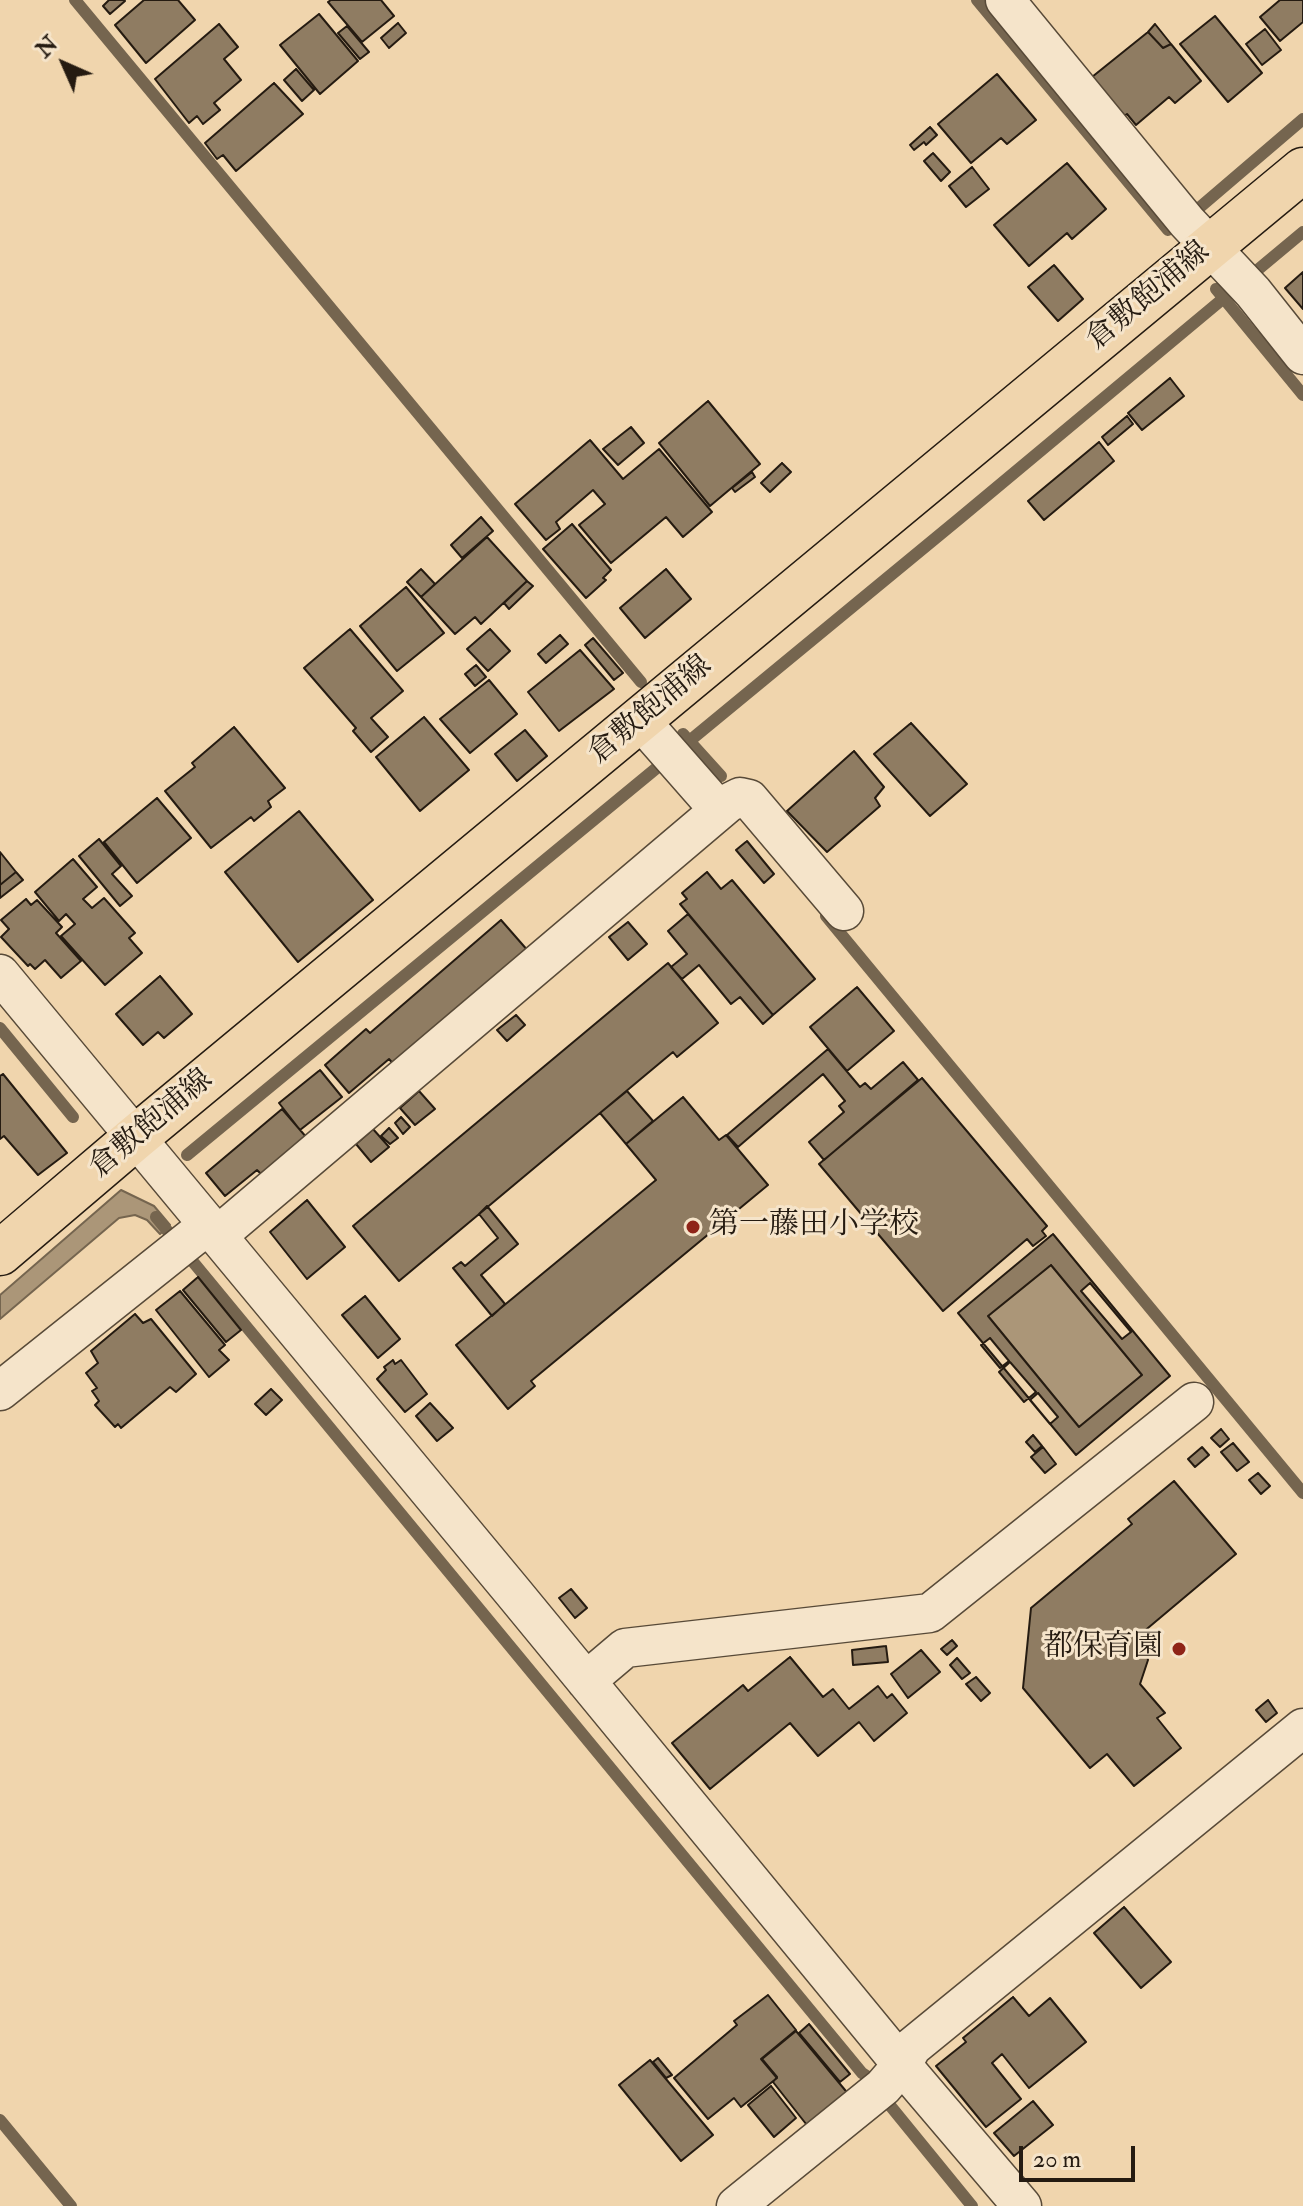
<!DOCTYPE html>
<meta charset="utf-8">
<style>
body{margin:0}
#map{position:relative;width:1303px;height:2206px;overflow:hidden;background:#f0d5ad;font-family:"IM FELL Double Pica",serif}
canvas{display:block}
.north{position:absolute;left:24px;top:24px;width:80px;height:80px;-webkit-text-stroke:6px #f5e4ca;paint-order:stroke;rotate:315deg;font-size:22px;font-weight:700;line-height:32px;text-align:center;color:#251b11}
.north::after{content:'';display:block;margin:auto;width:28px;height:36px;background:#251b11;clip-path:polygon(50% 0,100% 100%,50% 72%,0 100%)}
.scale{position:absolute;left:1019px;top:2146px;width:116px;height:36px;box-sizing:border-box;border:4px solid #251b11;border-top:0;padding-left:10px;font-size:24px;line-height:28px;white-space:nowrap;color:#251b11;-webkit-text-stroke:6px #f5e4ca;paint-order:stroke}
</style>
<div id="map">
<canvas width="1303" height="2206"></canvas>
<div class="north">N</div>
<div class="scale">20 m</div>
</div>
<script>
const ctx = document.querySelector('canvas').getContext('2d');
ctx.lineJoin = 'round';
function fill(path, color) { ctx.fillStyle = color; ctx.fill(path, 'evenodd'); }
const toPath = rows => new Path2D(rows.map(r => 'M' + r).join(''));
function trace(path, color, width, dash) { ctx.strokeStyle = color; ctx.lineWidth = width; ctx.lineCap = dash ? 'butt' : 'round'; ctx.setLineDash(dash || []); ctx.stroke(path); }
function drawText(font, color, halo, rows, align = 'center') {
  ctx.font = font + ' "IM FELL Double Pica","Noto Serif JP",serif'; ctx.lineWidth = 6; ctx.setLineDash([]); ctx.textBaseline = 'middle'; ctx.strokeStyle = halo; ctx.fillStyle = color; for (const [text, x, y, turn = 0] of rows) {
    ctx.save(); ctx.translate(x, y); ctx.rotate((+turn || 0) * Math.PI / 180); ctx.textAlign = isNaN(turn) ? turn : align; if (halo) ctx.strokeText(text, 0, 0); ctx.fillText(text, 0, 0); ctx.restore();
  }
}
const water = toPath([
 [121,1190,154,1206,170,1225,160,1234,147,1220,135,1215,119,1218,0,1319,0,1295,121,1190],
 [1051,1265,1142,1375,1079,1427,988,1316,1051,1265]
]);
const stream = toPath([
 [75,0,641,682],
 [977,0,1168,230],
 [1199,208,1303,119],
 [1216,289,1303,395],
 [683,734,721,776],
 [826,916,1303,1493],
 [0,1028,73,1117],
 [187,1155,960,518,1303,232],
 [156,1217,862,2073,868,2077],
 [888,2103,972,2206],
 [0,2120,71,2206]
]);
const building = toPath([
 [109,0,124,0,125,1,110,14,103,6,109,0],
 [144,0,178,0,195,20,146,63,115,25,144,0],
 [331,0,381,0,394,16,362,42,328,2,331,0],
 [1280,0,1303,0,1303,22,1280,41,1260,17,1280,0],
 [319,14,358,61,320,94,280,45,319,14],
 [1215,16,1262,73,1228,102,1180,44,1215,16],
 [398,23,406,33,389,48,381,38,398,23],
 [219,24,238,47,224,59,241,80,214,103,220,110,203,124,197,116,189,123,155,79,219,24],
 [1155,24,1171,44,1163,48,1148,32,1155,24],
 [347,26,369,52,360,59,338,33,347,26],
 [1265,29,1281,50,1262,65,1246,44,1265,29],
 [1148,32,1163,48,1171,44,1201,81,1175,103,1169,97,1136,125,1127,114,1124,116,1092,77,1148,32],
 [296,69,314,90,302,101,284,80,296,69],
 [997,74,1036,120,1007,144,1001,138,971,163,938,124,997,74],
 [274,83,303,114,236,171,223,155,217,159,205,143,274,83],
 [930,127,937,135,926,145,924,142,914,150,910,145,930,127],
 [933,153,950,172,941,181,924,161,933,153],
 [1067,163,1106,209,1072,239,1067,233,1029,266,994,225,1067,163],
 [972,167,989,189,966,207,949,186,972,167],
 [1054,265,1083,299,1058,321,1028,287,1054,265],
 [1303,272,1303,309,1285,288,1303,272],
 [1170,378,1184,396,1142,430,1128,413,1170,378],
 [708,401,760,464,710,506,659,443,708,401],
 [1127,416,1133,424,1108,445,1102,437,1127,416],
 [631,427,644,443,618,465,603,449,631,427],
 [590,440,623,479,659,449,712,512,683,537,666,517,611,563,579,525,605,504,593,490,556,522,560,529,546,540,515,504,590,440],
 [1099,442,1114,461,1044,520,1028,501,1099,442],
 [782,463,791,472,770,492,761,483,782,463],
 [752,472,755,477,735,492,732,488,752,472],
 [481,517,493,531,462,558,451,545,481,517],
 [572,524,611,570,603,578,606,580,586,598,543,549,572,524],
 [487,537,527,581,481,624,475,617,455,634,421,597,487,537],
 [421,569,435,584,421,597,407,582,421,569],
 [666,569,691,599,645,638,620,608,666,569],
 [527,581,533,586,509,609,504,603,527,581],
 [406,587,444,633,397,671,360,626,406,587],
 [350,629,403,691,371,718,388,737,371,752,353,731,356,728,304,668,350,629],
 [490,629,510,651,488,671,467,649,490,629],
 [560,635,568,644,546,663,538,654,560,635],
 [593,638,623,673,614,680,585,645,593,638],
 [580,650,614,689,559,731,528,692,580,650],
 [476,665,486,677,475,686,465,674,476,665],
 [489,680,517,714,470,753,440,719,489,680],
 [424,717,469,770,420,811,376,757,424,717],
 [911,723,967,784,930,816,874,754,911,723],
 [234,727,285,788,268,801,271,807,254,821,251,817,211,848,165,791,195,767,192,763,234,727],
 [525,730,547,756,517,781,495,754,525,730],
 [854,751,884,787,875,798,880,806,827,852,787,811,854,751],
 [157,798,191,838,137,883,104,842,157,798],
 [299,811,373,900,298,962,225,872,299,811],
 [99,839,121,866,112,874,132,896,120,906,79,856,99,839],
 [747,841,774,874,764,883,736,850,747,841],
 [0,852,16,872,0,885,0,852],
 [73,859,97,887,83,899,92,908,104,898,135,933,129,938,142,953,105,985,61,936,75,924,66,914,59,921,35,892,73,859],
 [16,872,23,880,0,898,0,885,16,872],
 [707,872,721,889,732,880,815,979,773,1015,680,904,687,899,682,893,707,872],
 [26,899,31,905,37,900,62,927,56,933,81,961,61,978,45,960,35,969,30,964,28,966,1,937,9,929,1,920,26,899],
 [688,914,773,1015,763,1024,740,997,731,1004,699,965,682,979,671,967,687,954,668,931,688,914],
 [501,920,529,952,396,1067,389,1059,349,1093,325,1065,366,1029,370,1033,501,920],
 [628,922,647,944,628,960,609,937,628,922],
 [668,963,718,1023,677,1057,673,1052,399,1281,353,1226,668,963],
 [160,976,192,1014,164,1038,158,1032,143,1045,116,1014,160,976],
 [857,987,894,1031,847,1071,810,1027,857,987],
 [516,1015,525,1025,507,1041,497,1030,516,1015],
 [828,1049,860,1087,865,1083,871,1089,903,1062,918,1080,824,1160,809,1142,844,1112,839,1106,845,1101,823,1074,738,1147,727,1135,828,1049],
 [320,1070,342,1097,300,1130,279,1103,320,1070],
 [3,1074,67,1153,38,1175,4,1136,0,1139,0,1076,3,1074],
 [922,1078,1047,1226,1042,1231,1046,1236,1033,1246,1027,1239,943,1311,819,1164,922,1078],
 [419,1091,435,1109,415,1125,400,1108,419,1091],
 [627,1091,653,1121,626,1144,600,1113,627,1091],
 [683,1097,719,1140,726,1135,768,1185,531,1381,535,1386,508,1409,456,1345,656,1180,626,1144,683,1097],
 [282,1109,307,1138,262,1175,257,1170,225,1196,206,1173,282,1109],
 [401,1117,410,1127,403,1134,395,1123,401,1117],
 [389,1128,398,1138,390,1144,381,1136,389,1128],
 [373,1129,389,1147,371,1162,356,1144,373,1129],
 [307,1200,345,1247,307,1279,270,1232,307,1200],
 [487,1206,518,1244,481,1275,505,1304,492,1316,453,1268,461,1262,465,1266,498,1238,479,1214,487,1206],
 [1053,1234,1170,1376,1076,1455,958,1313,1053,1234],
 [1051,1265,1142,1375,1079,1427,988,1316,1051,1265],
 [198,1277,241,1330,226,1342,183,1290,198,1277],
 [1090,1283,1131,1332,1122,1339,1081,1291,1090,1283],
 [180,1291,225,1345,219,1350,229,1360,209,1377,156,1310,180,1291],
 [365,1296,400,1339,378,1358,342,1315,365,1296],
 [135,1314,143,1323,151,1319,196,1374,176,1392,170,1387,121,1428,118,1424,115,1427,95,1405,99,1401,92,1391,97,1388,86,1373,98,1363,91,1351,135,1314],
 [990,1338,1009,1361,1000,1368,981,1345,990,1338],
 [393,1360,395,1364,401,1360,427,1394,405,1412,377,1379,386,1370,384,1367,393,1360],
 [1010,1362,1036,1392,1024,1402,999,1372,1010,1362],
 [271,1389,282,1400,266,1415,255,1404,271,1389],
 [1038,1393,1058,1417,1050,1424,1030,1400,1038,1393],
 [430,1403,453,1428,437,1441,416,1416,430,1403],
 [1221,1429,1229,1439,1220,1447,1211,1438,1221,1429],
 [1033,1435,1042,1446,1035,1452,1026,1442,1033,1435],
 [1233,1443,1249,1462,1237,1471,1221,1452,1233,1443],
 [1043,1447,1056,1464,1045,1473,1031,1457,1043,1447],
 [1202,1447,1209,1455,1195,1467,1188,1459,1202,1447],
 [1258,1473,1270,1486,1261,1494,1249,1480,1258,1473],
 [1174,1481,1236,1554,1142,1633,1148,1660,1140,1684,1165,1713,1157,1718,1181,1748,1134,1786,1107,1754,1090,1768,1023,1688,1031,1608,1132,1524,1128,1519,1174,1481],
 [571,1589,587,1608,575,1618,559,1598,571,1589],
 [952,1640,957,1646,947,1655,941,1649,952,1640],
 [886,1646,888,1662,853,1665,852,1650,886,1646],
 [921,1650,940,1672,908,1698,891,1674,921,1650],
 [790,1657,823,1697,833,1689,849,1709,878,1686,887,1698,892,1694,907,1713,874,1741,859,1722,818,1756,790,1723,710,1789,672,1743,743,1685,748,1691,790,1657],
 [957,1658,970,1673,962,1679,950,1665,957,1658],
 [976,1677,990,1693,981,1701,966,1684,976,1677],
 [1268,1700,1277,1713,1266,1722,1256,1710,1268,1700],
 [1124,1907,1171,1962,1141,1988,1094,1933,1124,1907],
 [768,1995,796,2030,761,2059,777,2078,741,2107,734,2098,708,2119,674,2078,737,2025,734,2021,768,1995],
 [1013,1997,1029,2016,1050,1998,1086,2042,1029,2088,1002,2054,992,2063,1021,2099,986,2127,936,2066,966,2042,963,2038,1013,1997],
 [809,2024,850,2074,840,2082,799,2033,809,2024],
 [796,2031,850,2096,810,2129,773,2082,777,2077,762,2059,796,2031],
 [658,2058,672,2075,666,2078,653,2062,658,2058],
 [650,2060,713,2135,681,2161,619,2085,650,2060],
 [771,2086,796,2118,774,2137,748,2105,771,2086],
 [1033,2101,1053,2125,1014,2156,994,2133,1033,2101]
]);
const street = toPath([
 [1005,0,1187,222,1253,292,1303,355],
 [640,720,719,810],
 [0,974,513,1592,902,2065,1022,2206],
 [217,1236,728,803,740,797,749,799,844,911],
 [0,1391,208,1225],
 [586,1681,625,1648,930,1613,1194,1402],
 [736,2206,883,2087,902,2065,912,2047,1303,1728]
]);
const primary = toPath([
 [0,1253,135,1138,1303,170]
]);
const markers = [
 [693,1227,8,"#8f2418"],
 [1179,1649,8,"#8f2418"]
];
const streetNames = [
 ["倉敷飽浦線",1149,297,-40],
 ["倉敷飽浦線",651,711,-40],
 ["倉敷飽浦線",152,1125,-40]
];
const poiNames = [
 ["第一藤田小学校",709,1227],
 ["都保育園",1163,1649,"right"]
];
fill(water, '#ab9678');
trace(water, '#75654f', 2);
trace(stream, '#75654f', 12);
fill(building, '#8f7c62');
trace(building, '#251b11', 2);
trace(street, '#584a38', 41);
trace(primary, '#251b11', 47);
trace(street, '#f5e4ca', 38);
trace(primary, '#f0d5ad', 44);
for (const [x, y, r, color] of markers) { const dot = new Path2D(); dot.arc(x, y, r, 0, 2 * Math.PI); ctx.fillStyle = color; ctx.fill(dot); trace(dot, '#f5e4ca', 3); }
drawText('30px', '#251b11', '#f5e4ca', streetNames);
drawText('30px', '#251b11', '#f5e4ca', poiNames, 'left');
</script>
